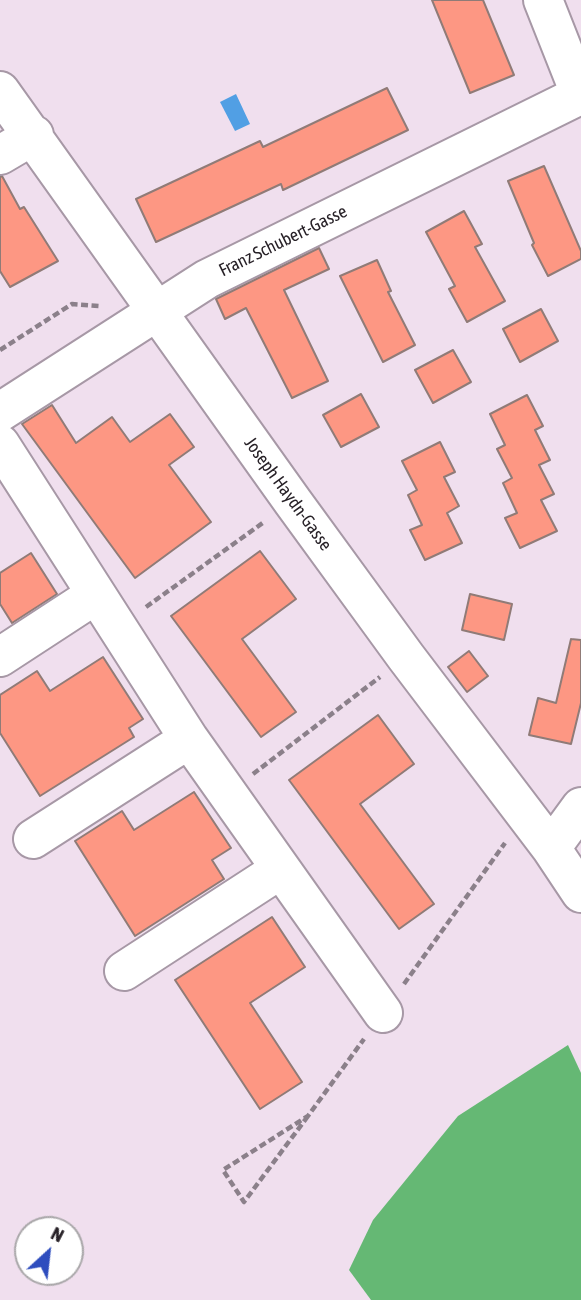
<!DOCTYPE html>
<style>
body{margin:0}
#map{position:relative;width:581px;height:1300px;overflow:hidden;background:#f0dfee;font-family:"Asap Condensed",sans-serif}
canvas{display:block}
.north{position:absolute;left:14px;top:1216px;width:70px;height:70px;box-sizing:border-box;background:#fff;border:2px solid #a9a7a9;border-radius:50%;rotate:27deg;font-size:19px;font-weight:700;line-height:28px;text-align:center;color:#282228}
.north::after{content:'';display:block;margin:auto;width:24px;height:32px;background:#2e4dbe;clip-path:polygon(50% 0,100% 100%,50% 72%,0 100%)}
</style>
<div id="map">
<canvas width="581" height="1300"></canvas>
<div class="north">N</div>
</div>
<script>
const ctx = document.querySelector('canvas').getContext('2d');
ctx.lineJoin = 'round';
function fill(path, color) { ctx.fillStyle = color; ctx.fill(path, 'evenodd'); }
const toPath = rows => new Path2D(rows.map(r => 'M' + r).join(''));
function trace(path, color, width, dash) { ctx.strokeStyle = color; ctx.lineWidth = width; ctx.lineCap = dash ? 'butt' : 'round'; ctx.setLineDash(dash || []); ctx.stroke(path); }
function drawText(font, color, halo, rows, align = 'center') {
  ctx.font = font + ' "Asap Condensed",sans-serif'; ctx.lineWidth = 5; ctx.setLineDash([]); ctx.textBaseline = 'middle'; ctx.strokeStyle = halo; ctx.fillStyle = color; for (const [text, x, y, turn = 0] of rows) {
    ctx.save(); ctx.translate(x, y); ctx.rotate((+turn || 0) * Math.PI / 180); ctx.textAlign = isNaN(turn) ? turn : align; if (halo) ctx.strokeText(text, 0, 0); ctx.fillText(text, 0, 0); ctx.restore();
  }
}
const forest = toPath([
 [568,1045,581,1073,581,1300,371,1300,349,1270,373,1220,458,1116]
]);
const water = toPath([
 [236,94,250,124,235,131,220,102]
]);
const building = toPath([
 [432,0,483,0,514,75,470,93,432,0],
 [387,88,408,130,283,190,281,184,156,242,136,199,260,141,263,147,387,88],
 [544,166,581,251,581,259,548,276,532,245,534,243,508,181,544,166],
 [2,176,20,209,24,207,58,261,10,287,0,271,0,177,2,176],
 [464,211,482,244,475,247,505,301,467,322,449,289,455,286,426,232,464,211],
 [319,248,329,269,284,290,328,381,292,398,246,308,225,319,216,299,319,248],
 [377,260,391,291,388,292,415,345,383,362,340,276,377,260],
 [541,309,558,341,520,362,503,329,541,309],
 [453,350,471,382,433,403,415,370,453,350],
 [361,394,379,427,341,447,323,415,361,394],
 [527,395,543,426,535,430,550,460,539,465,554,494,541,500,557,531,520,548,505,518,517,513,503,483,512,478,497,449,505,445,490,414,527,395],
 [52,405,76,443,112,417,130,442,170,414,194,447,169,465,211,522,135,578,22,424,52,405],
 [440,442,455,472,444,477,459,506,447,513,462,543,425,560,410,530,422,525,408,495,417,490,402,461,440,442],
 [260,551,296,599,242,639,296,712,261,737,171,616,260,551],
 [31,553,57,594,12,623,0,604,0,573,31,553],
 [470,594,512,604,504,640,462,630,470,594],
 [571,639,581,640,581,703,571,744,529,735,538,698,556,703,571,639],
 [469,651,488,676,467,692,448,667,469,651],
 [103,657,143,719,129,728,134,737,40,796,0,733,0,695,37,671,50,691,103,657],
 [378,715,414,764,360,804,434,904,399,929,289,780,378,715],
 [194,792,231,848,212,860,224,879,135,936,75,841,122,811,134,830,194,792],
 [272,917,305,967,250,1003,302,1082,260,1109,175,980,272,917]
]);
const path = toPath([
 [0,350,72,304,100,306],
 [146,607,264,522],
 [253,774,380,677],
 [404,984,505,843],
 [308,1116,244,1202,223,1170,308,1116,364,1039]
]);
const minor = toPath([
 [543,0,581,96],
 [0,91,293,502,406,657,551,848,581,893],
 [0,155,34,135],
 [0,412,207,279,580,95],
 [0,444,189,739,383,1013],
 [0,657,95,595],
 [33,839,189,739],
 [551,848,581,807],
 [124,971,281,869]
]);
const streetNames = [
 ["Franz Schubert-Gasse",283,241,-26],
 ["Joseph Haydn-Gasse",288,494,54]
];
fill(forest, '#65b874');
fill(water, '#519fe4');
fill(building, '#fd9783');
trace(building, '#907b77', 2);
trace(minor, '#a798a6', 42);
trace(path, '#8b808a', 4.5, [7, 3.5]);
trace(minor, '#fff', 38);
drawText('18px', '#282228', '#fff', streetNames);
</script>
